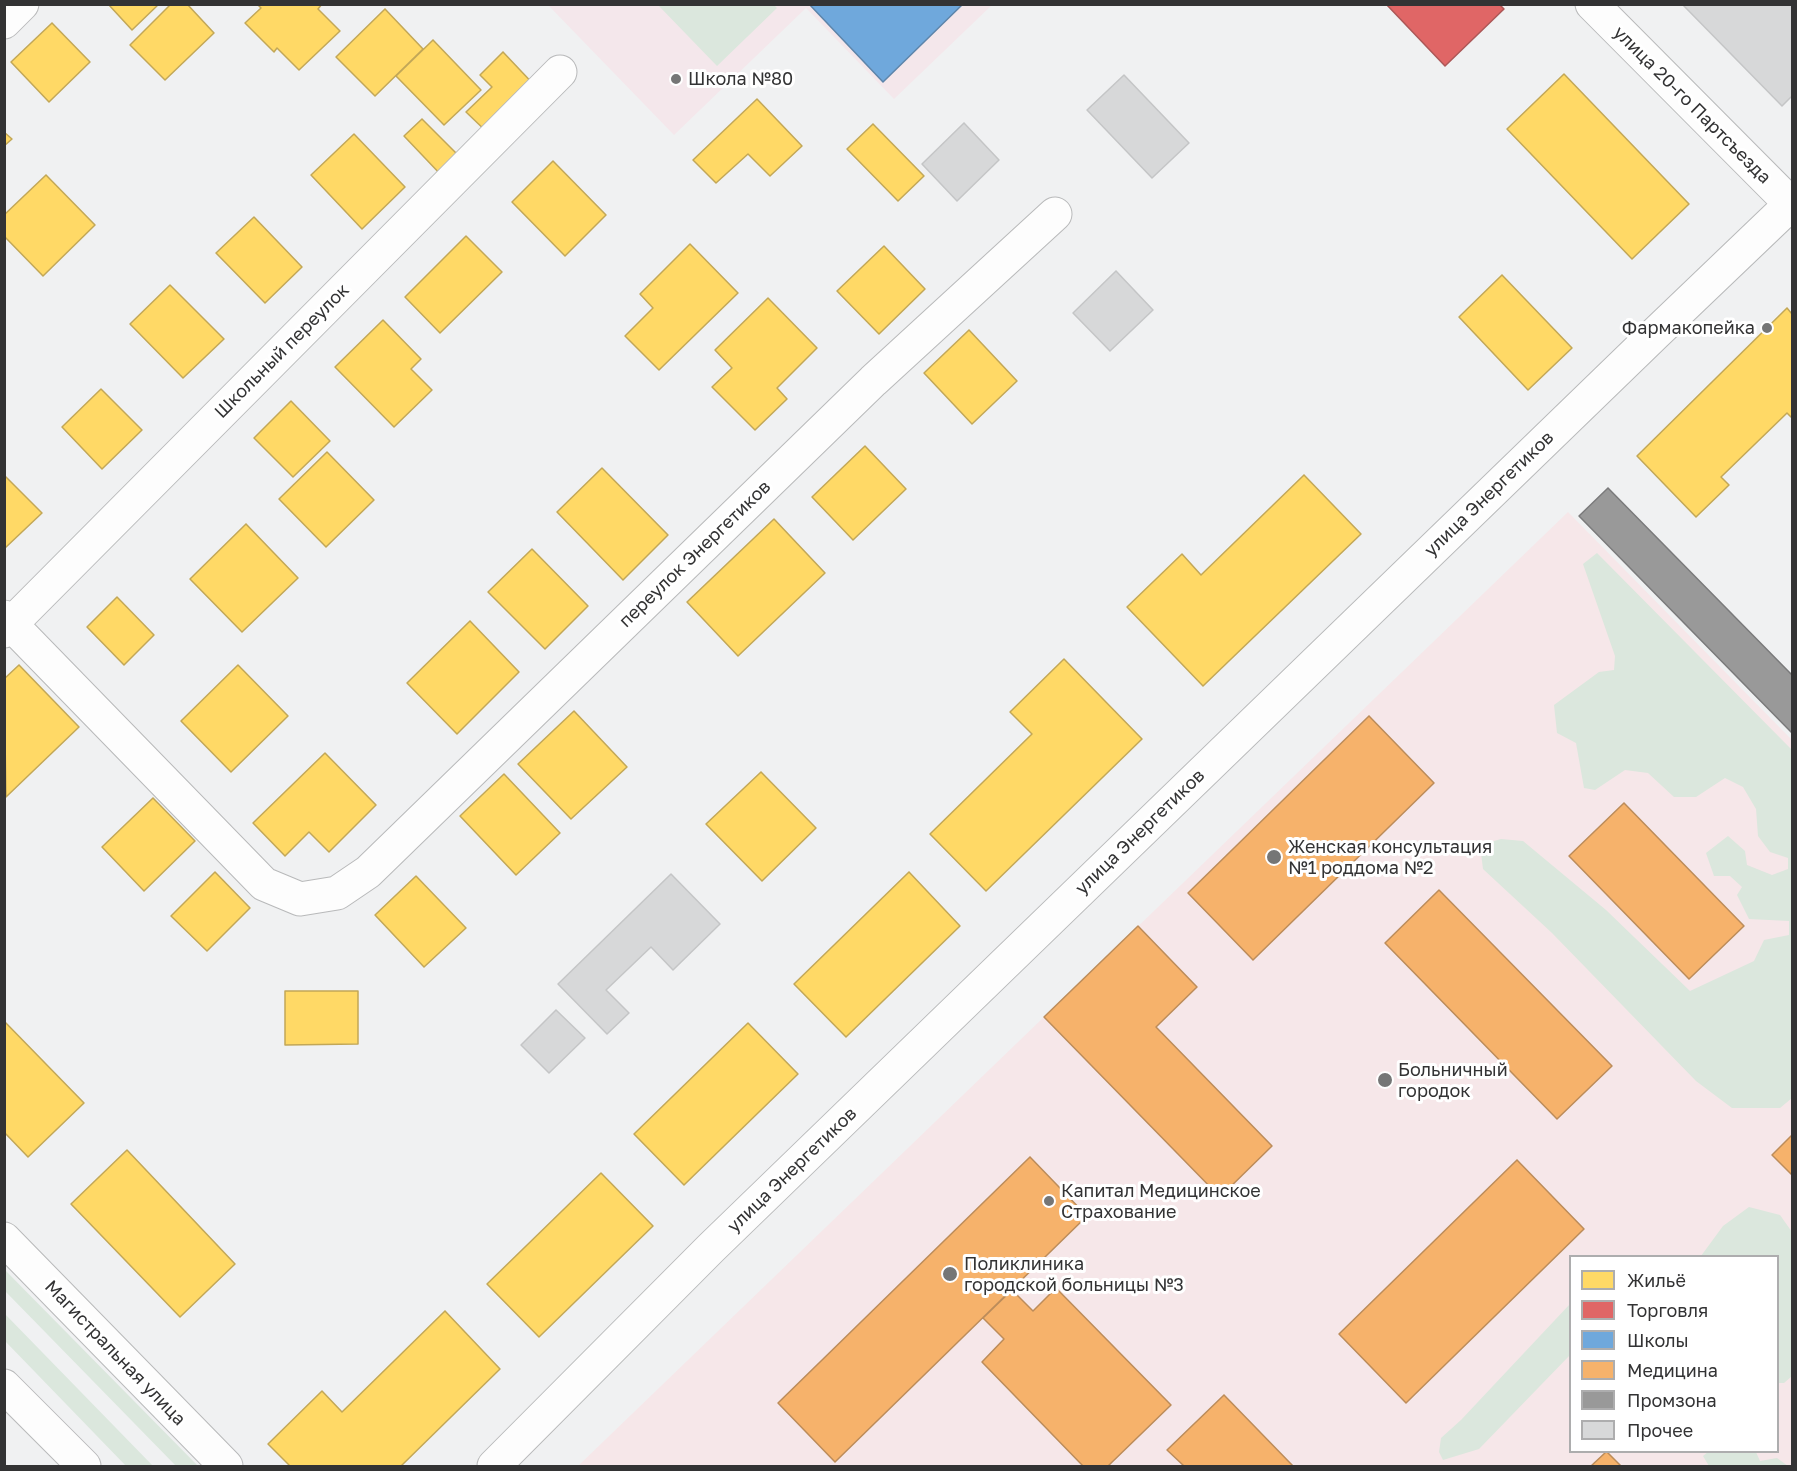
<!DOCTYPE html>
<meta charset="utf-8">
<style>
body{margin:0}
#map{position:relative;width:1797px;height:1471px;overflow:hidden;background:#f0f1f2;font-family:"Golos Text",sans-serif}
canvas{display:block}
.frame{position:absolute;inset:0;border:6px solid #333334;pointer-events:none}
.legend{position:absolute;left:1569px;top:1255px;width:210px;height:198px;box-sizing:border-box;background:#fff;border:2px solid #adadae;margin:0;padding:8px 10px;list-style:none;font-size:18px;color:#333334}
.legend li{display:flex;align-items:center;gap:12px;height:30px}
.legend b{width:30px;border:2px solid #adadae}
</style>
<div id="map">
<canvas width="1797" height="1471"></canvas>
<div class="frame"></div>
<ul class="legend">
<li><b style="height:16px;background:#ffd966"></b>Жильё</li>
<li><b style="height:16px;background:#e06666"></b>Торговля</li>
<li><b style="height:16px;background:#6fa8dc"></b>Школы</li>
<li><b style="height:16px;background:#f6b26b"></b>Медицина</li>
<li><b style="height:16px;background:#999"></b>Промзона</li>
<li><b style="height:16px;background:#d7d8d9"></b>Прочее</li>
</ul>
</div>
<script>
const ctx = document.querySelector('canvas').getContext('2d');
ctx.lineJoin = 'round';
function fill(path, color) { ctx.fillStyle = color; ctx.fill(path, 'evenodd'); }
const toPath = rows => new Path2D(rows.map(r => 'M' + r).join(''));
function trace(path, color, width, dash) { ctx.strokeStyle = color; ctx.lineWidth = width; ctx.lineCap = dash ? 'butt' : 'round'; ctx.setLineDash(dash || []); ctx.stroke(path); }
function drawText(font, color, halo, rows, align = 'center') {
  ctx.font = font + ' "Golos Text",sans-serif'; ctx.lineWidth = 6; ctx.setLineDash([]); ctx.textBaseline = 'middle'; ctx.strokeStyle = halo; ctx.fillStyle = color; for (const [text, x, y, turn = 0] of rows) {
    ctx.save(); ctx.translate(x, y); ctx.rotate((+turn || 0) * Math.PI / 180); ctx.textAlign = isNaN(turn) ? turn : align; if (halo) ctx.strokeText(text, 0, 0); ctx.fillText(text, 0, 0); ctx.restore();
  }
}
const education = toPath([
 [548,5,992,5,894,99,806,8,674,135]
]);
const medical = toPath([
 [1568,512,1792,740,1792,1466,578,1466],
 [1570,1256,1778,1256,1778,1452,1570,1452]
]);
const green = toPath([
 [773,4,777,8,717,66,658,5],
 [1597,553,1792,750,1792,1098,1780,1108,1732,1108,1696,1081,1552,933,1483,869,1480,845,1501,839,1523,841,1606,910,1690,991,1754,961,1764,940,1789,935,1789,921,1749,919,1737,895,1742,887,1730,876,1714,876,1706,853,1728,836,1745,851,1747,865,1772,875,1788,869,1788,858,1770,852,1758,836,1756,809,1743,787,1725,778,1696,797,1674,797,1648,773,1625,770,1595,790,1584,788,1576,743,1557,733,1554,705,1599,672,1614,670,1615,656,1583,564],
 [1749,1207,1780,1215,1792,1232,1792,1376,1784,1383,1778,1383,1778,1256,1701,1256,1723,1226],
 [4,1270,5,1270,198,1466,176,1466,5,1291],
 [1570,1304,1570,1355,1479,1449,1443,1460,1439,1452,1441,1438,1461,1420],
 [4,1314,5,1314,153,1466,126,1466,5,1341],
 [1708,1452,1756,1452,1760,1461,1777,1458,1788,1466,1709,1466,1703,1456]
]);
const homes = toPath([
 [108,4,159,4,132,30,108,4],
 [171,4,187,4,214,33,165,80,130,45,171,4],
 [257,4,322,4,318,9,340,31,299,70,277,48,274,52,245,23,261,8,257,4],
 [385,9,423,49,375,96,336,57,385,9],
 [52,23,90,62,49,102,11,62,52,23],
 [433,40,481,90,444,125,396,76,433,40],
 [503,52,538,89,490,135,466,112,492,87,480,75,503,52],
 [1564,74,1689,204,1632,259,1507,129,1564,74],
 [757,99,802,146,770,176,748,154,716,183,693,160,757,99],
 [422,119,462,159,443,177,404,136,422,119],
 [873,124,924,176,898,201,847,149,873,124],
 [4,132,12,139,4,146,4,132],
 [354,134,405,187,362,229,311,175,354,134],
 [553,161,606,215,565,256,512,202,553,161],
 [46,175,95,225,43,276,4,236,4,215,46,175],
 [254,217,302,267,265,303,216,253,254,217],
 [466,236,502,272,440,333,405,297,466,236],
 [690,244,738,293,659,370,625,336,653,308,640,294,690,244],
 [884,246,925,289,879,334,837,291,884,246],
 [1502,275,1572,348,1528,390,1459,317,1502,275],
 [170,285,224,339,183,378,130,324,170,285],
 [768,298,817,348,777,388,787,399,755,430,712,387,732,368,715,350,768,298],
 [1787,308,1792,314,1792,418,1787,413,1721,477,1729,485,1696,517,1637,456,1787,308],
 [383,320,421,359,411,369,432,390,394,427,335,367,383,320],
 [969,330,1017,381,972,424,924,373,969,330],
 [101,389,142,430,102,469,62,427,101,389],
 [291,401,330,441,293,477,254,438,291,401],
 [865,446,906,489,853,540,812,497,865,446],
 [327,452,374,500,326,547,279,499,327,452],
 [602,468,668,535,623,580,557,512,602,468],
 [4,475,42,513,4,549,4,475],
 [1304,475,1361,534,1203,686,1127,607,1182,554,1201,575,1304,475],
 [774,519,825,573,738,656,687,602,774,519],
 [246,524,298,578,242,632,190,579,246,524],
 [532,549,588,606,545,649,488,592,532,549],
 [117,597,154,635,124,665,87,627,117,597],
 [470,621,519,672,457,734,407,683,470,621],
 [1064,659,1142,739,986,891,930,834,1032,734,1010,712,1064,659],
 [19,665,79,727,6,797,4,679,19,665],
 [238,665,288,716,231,772,181,721,238,665],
 [574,711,627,767,571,819,518,764,574,711],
 [325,753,376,805,329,852,309,832,285,856,253,823,325,753],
 [761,772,816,828,762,881,706,824,761,772],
 [504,774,560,833,516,875,460,816,504,774],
 [153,798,195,841,144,891,102,847,153,798],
 [215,872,250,908,207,951,171,916,215,872],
 [909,872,960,926,846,1037,794,984,909,872],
 [416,876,466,928,424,967,375,915,416,876],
 [285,991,358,991,358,1044,285,1045,285,991],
 [4,1021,84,1103,28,1157,4,1132,4,1021],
 [748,1023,798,1074,684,1185,634,1134,748,1023],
 [127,1150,235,1264,180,1317,71,1204,127,1150],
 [601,1173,653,1226,539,1337,487,1284,601,1173],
 [445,1311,500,1369,401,1466,290,1466,268,1444,322,1391,342,1412,445,1311]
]);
const shops = toPath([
 [1386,4,1499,4,1504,9,1445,66,1386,4]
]);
const schools = toPath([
 [809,4,963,4,883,82,809,4]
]);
const health = toPath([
 [1369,716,1434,783,1253,960,1188,893,1369,716],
 [1624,803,1744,926,1689,979,1569,856,1624,803],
 [1439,890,1612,1066,1557,1119,1385,943,1439,890],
 [1138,926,1197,987,1156,1027,1272,1146,1220,1197,1044,1017,1138,926],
 [1792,1135,1792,1175,1772,1155,1792,1135],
 [1030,1157,1087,1216,835,1462,778,1403,1030,1157],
 [1517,1160,1584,1229,1406,1403,1339,1334,1517,1160],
 [1056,1288,1171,1405,1108,1466,1083,1466,982,1362,1004,1339,983,1318,1012,1290,1033,1311,1056,1288],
 [1224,1395,1293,1466,1184,1466,1167,1450,1224,1395],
 [1607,1452,1621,1466,1591,1466,1606,1452,1607,1452]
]);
const industry = toPath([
 [1608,488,1792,675,1792,733,1579,516,1608,488]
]);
const building = toPath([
 [1682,4,1792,4,1792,96,1782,106,1682,4],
 [1124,75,1189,143,1152,178,1087,110,1124,75],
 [964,123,999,160,957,201,922,164,964,123],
 [1116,271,1153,310,1110,351,1073,313,1116,271],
 [671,874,720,924,673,970,651,947,606,990,629,1013,607,1034,558,984,671,874],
 [556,1010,585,1038,549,1073,521,1045,556,1010]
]);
const minor = toPath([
 [1592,4,1792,205],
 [4,22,22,4],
 [4,617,264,884,300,899,337,893,368,872,873,381,1055,214],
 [4,631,560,72],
 [4,1239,226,1466],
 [4,1386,84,1466],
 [494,1466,711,1248,1655,334,1792,203]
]);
const markers = [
 [676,79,6,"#757676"],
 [1767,328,6,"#757676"],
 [1274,857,8,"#757676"],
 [1385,1080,8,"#757676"],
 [1049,1201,6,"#757676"],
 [950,1274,8,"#757676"]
];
const poiNames = [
 ["Школа №80",688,79],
 ["Фармакопейка",1755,328,"right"],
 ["Женская консультация",1288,847],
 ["№1 роддома №2",1288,868],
 ["Больничный",1398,1070],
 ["городок",1398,1091],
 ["Капитал Медицинское",1061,1191],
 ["Страхование",1061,1212],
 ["Поликлиника",964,1264],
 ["городской больницы №3",964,1285]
];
const streetNames = [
 ["улица 20-го Партсъезда",1692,105,45],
 ["Школьный переулок",282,351,-45],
 ["улица Энергетиков",1489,494,-44],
 ["переулок Энергетиков",695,554,-44],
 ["улица Энергетиков",1140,832,-44],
 ["улица Энергетиков",792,1170,-44],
 ["Магистральная улица",115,1353,46]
];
fill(education, '#f4e7eb');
fill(medical, '#f6e7e9');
fill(green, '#dbe7dd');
fill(homes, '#ffd966');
trace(homes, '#c2a757', 1.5);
fill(shops, '#e06666');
trace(shops, '#ac5757', 1.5);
fill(schools, '#6fa8dc');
trace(schools, '#5d85aa', 1.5);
fill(health, '#f6b26b');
trace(health, '#bc8c5a', 1.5);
fill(industry, '#999');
trace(industry, '#7a7a7b', 1.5);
fill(building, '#d7d8d9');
trace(building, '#c4c5c6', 1.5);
trace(minor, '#b8b9ba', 35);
trace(minor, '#fdfdfd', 33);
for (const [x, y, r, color] of markers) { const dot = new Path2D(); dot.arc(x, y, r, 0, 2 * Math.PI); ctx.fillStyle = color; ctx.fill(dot); trace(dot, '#fff', 2); }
drawText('18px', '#333334', '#fff', poiNames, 'left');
drawText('18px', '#333334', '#fff', streetNames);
</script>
